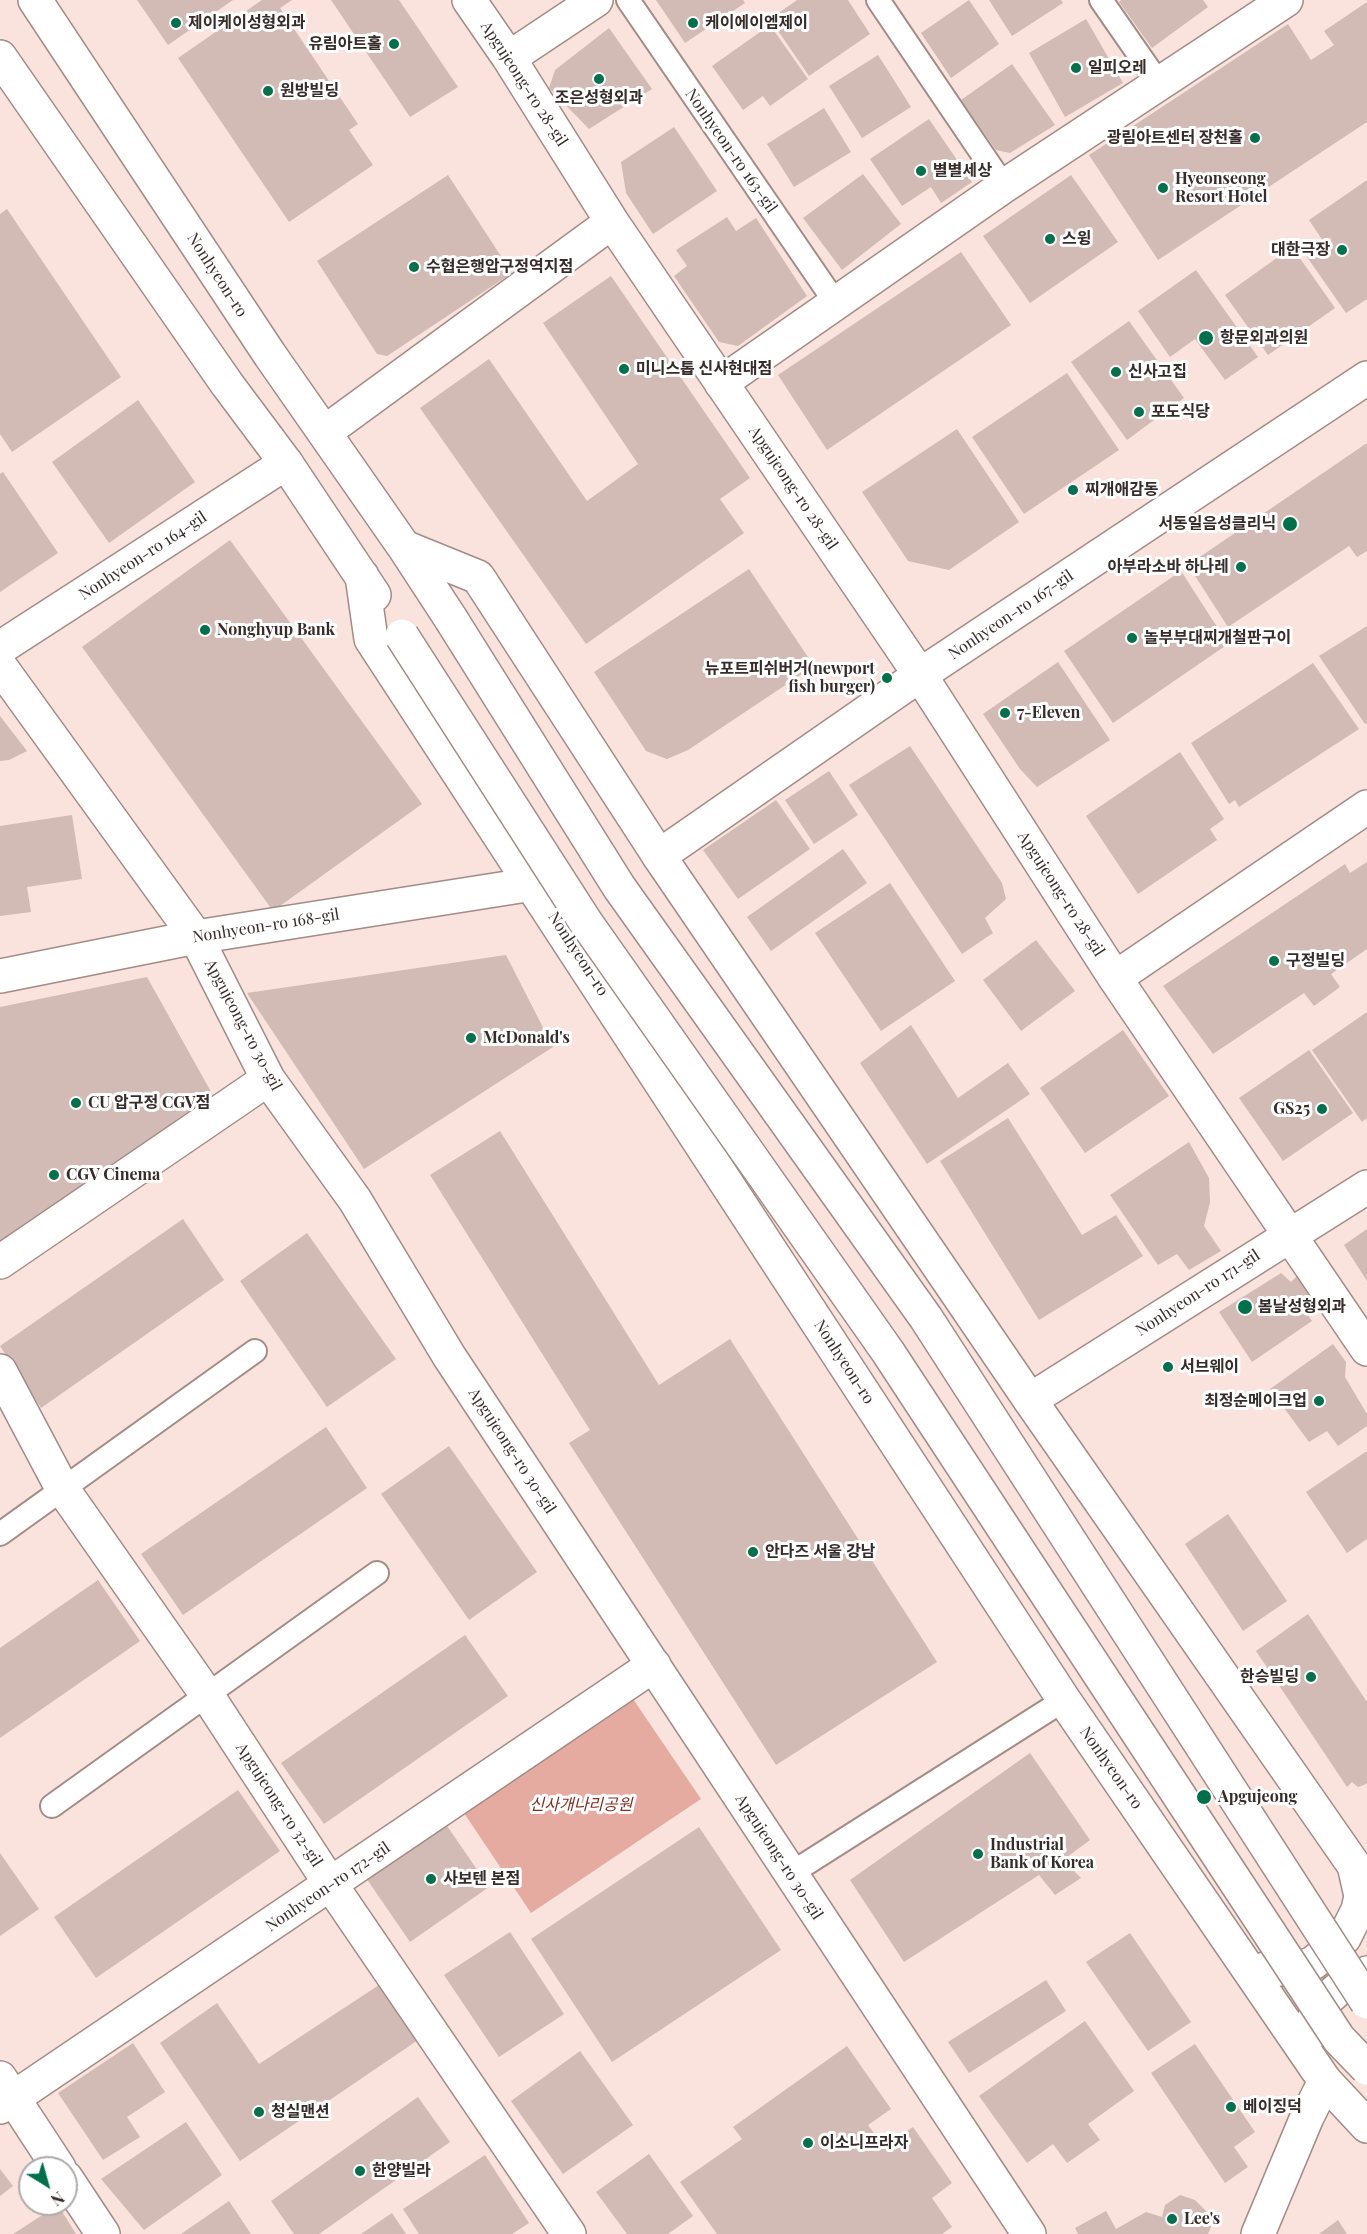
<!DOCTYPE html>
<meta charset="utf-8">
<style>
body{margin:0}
#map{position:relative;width:1367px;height:2234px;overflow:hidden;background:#fae2dd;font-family:"Playfair Display",serif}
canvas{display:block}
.north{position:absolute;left:18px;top:2156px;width:60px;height:60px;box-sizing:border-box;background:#fff;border:2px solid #afabaa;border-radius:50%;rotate:143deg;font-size:16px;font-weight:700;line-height:24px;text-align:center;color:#362d2b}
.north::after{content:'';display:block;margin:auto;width:21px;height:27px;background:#00714b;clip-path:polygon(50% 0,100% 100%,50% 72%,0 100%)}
</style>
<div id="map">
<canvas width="1367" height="2234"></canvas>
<div class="north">N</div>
</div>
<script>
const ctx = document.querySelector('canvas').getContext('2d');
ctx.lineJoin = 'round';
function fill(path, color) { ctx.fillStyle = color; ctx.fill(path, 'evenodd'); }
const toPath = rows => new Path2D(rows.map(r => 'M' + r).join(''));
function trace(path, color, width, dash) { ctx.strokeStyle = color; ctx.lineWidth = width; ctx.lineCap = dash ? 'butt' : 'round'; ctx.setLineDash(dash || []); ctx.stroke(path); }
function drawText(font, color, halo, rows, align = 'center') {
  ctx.font = font + ' "Playfair Display","Noto Sans KR",serif'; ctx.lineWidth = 6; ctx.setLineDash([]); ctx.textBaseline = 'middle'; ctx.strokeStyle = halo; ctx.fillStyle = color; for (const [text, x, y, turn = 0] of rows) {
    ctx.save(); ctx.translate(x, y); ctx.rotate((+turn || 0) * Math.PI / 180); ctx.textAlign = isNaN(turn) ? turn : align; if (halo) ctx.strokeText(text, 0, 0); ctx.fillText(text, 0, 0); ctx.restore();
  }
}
const green = toPath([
 [631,1696,701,1799,531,1913,462,1810]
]);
const building = toPath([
 [137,0,233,0,168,45],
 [262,0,292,0,280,8,358,124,349,130,373,165,289,222,178,58],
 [331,0,399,0,458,87,410,117],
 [656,0,743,0,745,3,685,43],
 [797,0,848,0,870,34,809,76,770,19],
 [969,0,999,44,951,78,921,33],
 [989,0,1061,0,1063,3,1012,36],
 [1121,0,1203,0,1208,7,1152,48,1119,2],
 [1367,2,1367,122,1158,260,1089,155,1288,24,1311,60,1334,45,1324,31],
 [1086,19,1123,83,1065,117,1029,53],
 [770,25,808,79,770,106,763,96,743,110,712,66],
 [609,28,652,89,589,129,549,88,555,70],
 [878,55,911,107,862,138,829,86],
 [1012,64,1055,125,1010,153,996,150,961,100],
 [824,108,851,152,794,187,767,144],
 [929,119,972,182,941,203,931,187,902,206,870,159],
 [674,127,717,191,653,234,626,193,621,162],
 [863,174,901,224,842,270,803,218],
 [448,175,512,273,387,356,377,354,317,261],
 [1071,175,1118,242,1030,303,983,236],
 [1367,180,1367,299,1346,313,1307,257,1325,244,1309,220],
 [7,209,121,377,12,452,0,434,0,214],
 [727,217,736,231,756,218,807,296,738,346,719,342,674,276,687,266,676,250],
 [1292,247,1335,308,1268,355,1225,295],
 [961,252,1011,325,827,450,778,375],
 [1196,270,1258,357,1225,380,1195,339,1170,357,1138,311],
 [611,276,750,478,720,499,744,533,586,644,420,408,489,359,587,501,638,464,543,323],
 [1129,321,1184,398,1127,440,1071,362],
 [1067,373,1119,450,1024,514,972,437],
 [138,400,195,482,109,543,52,462],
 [957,429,1019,522,949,570,908,561,862,492],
 [1367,443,1367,551,1357,557,1349,546,1228,627,1188,565],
 [3,472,58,553,0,592,0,474],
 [230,540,422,804,273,911,82,647],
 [749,569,814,666,688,750,667,759,646,751,594,672],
 [1181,571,1228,644,1113,723,1064,651],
 [1367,626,1367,723,1365,724,1319,656],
 [1058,662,1110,740,1037,787,1020,769,983,714],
 [1313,663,1359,729,1239,807,1235,800,1229,804,1191,743],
 [0,716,27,751,9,760,0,761],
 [910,746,1002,883,1006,899,985,918,993,933,962,954,849,785],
 [1180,752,1224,819,1210,829,1217,840,1138,894,1086,816],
 [829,771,858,815,814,844,785,800],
 [776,800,810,849,738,899,703,850],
 [72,815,82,879,27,887,31,912,0,916,0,826],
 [843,849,867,883,771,951,747,917],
 [1367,862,1367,949,1331,974,1340,987,1314,1006,1304,993,1213,1054,1163,986,1345,864,1350,873],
 [890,883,955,981,881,1031,815,933],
 [1036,940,1075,991,1021,1031,983,980],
 [506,955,553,1047,364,1169,247,993],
 [147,977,215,1099,0,1251,0,1007],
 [1367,1012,1367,1118,1362,1122,1312,1050],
 [911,1025,958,1098,1008,1063,1030,1094,927,1164,860,1063],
 [1123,1030,1169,1096,1085,1153,1040,1088],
 [1309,1050,1353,1113,1283,1161,1239,1098],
 [1008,1118,1082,1235,1116,1215,1143,1256,1039,1320,940,1161],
 [500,1131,659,1385,730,1339,937,1662,776,1765,569,1443,590,1430,430,1175],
 [1189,1142,1209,1178,1210,1202,1204,1226,1221,1251,1189,1270,1177,1254,1158,1265,1110,1195],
 [183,1219,224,1280,41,1408,0,1346],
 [1367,1229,1367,1281,1344,1245],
 [307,1233,396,1359,327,1407,240,1281],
 [1281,1273,1291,1282,1297,1276,1313,1301,1303,1307,1312,1321,1252,1362,1219,1312],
 [1333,1344,1346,1362,1345,1377,1367,1414,1367,1426,1338,1446,1327,1431,1309,1442,1270,1389],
 [326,1427,367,1488,183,1615,141,1554],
 [449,1446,537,1572,469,1620,381,1494],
 [1367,1451,1367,1539,1347,1553,1306,1492],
 [1228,1514,1287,1601,1243,1631,1185,1544],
 [98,1580,140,1641,0,1738,0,1648],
 [1308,1614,1367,1702,1367,1783,1364,1785,1358,1787,1352,1782,1347,1787,1256,1651],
 [465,1635,508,1696,324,1824,281,1763],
 [1030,1753,1090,1840,1063,1860,1081,1878,1055,1895,1039,1875,904,1962,850,1880],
 [238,1790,280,1851,96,1978,54,1917],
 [443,1820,489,1887,410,1942,364,1875],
 [699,1827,781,1950,612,2062,531,1939],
 [0,1853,39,1909,0,1936],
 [510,1932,564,2014,499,2057,444,1975],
 [1130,1933,1191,2022,1148,2051,1086,1962],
 [1046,1980,1066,2011,969,2073,948,2042],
 [385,1981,421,2038,240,2161,160,2043,217,2003,259,2064],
 [1085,2021,1134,2091,1088,2124,1100,2140,1067,2163,1053,2144,1027,2163,979,2096],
 [133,2043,165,2092,127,2117,140,2137,103,2160,58,2093],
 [1195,2044,1255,2132,1234,2147,1248,2167,1225,2183,1151,2073],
 [847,2046,891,2109,868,2125,884,2147,913,2127,952,2183,932,2198,952,2227,942,2234,717,2234,680,2182,742,2139,733,2127],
 [580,2051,633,2125,563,2174,511,2101],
 [418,2097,450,2142,319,2234,294,2234,271,2201],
 [186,2122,222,2175,144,2230,101,2179],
 [649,2154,693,2216,668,2234,627,2234,596,2192],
 [485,2155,529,2223,512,2234,419,2234,403,2209],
 [0,2169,13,2186,0,2196],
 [1180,2195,1195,2200,1207,2212,1211,2227,1208,2234,1078,2234,1075,2228,1106,2211,1116,2229,1146,2212,1162,2217,1165,2205],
 [229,2201,251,2234,181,2234],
 [58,2205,76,2234,13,2234],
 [392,2213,406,2234,361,2234],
 [1338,2220,1347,2234,1319,2234]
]);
const lane = toPath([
 [628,0,835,302],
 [878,0,1004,186],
 [1101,0,1158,82],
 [0,1534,255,1351],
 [52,1806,377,1573],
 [790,1874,1064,1700]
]);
const street = toPath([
 [469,0,509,58,612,222,920,675,1115,978,1367,1349],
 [509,58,596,0],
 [721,383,1004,186,1286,0],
 [325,432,612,222],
 [0,648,286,463],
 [0,666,196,937,268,1079,355,1200,449,1356,1029,2234],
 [659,856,920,675,1367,378],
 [0,976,196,937,533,884],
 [1115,978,1367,807],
 [0,1262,268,1079],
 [0,1371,62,1488,207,1695,331,1885,569,2234],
 [1030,1400,1367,1187],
 [0,2078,59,2168],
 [0,2107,654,1665],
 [66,2178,103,2234],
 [1258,2234,1307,2117,1325,2081]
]);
const primary = toPath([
 [35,0,270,355,404,547,451,619],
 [0,57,227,384,286,463,374,595],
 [404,547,478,577,659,856,1030,1400,1367,1884],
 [362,576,371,639,1064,1700,1325,2081,1367,2126],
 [1265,1969,1299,1969,1313,1963,1344,1938,1358,1910,1361,1896,1354,1865],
 [1310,2034,1313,2021,1322,2004,1337,1990,1367,1973]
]);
const primaryBridge = toPath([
 [451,619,619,887,926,1318,1367,2002],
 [402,636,585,921,888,1352,1339,2039,1367,2068]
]);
const markers = [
 [176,23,6,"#00714b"],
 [693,23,6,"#00714b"],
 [394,44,6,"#00714b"],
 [1076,68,6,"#00714b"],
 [599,79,6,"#00714b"],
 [268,91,6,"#00714b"],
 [1255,138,6,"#00714b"],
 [921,171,6,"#00714b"],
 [1163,188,6,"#00714b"],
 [1050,239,6,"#00714b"],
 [1342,250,6,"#00714b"],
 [414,267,6,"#00714b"],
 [1206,338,8,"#00714b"],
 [624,369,6,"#00714b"],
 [1116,372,6,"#00714b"],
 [1139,412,6,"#00714b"],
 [1073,490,6,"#00714b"],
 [1290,524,8,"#00714b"],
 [1241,567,6,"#00714b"],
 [205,630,6,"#00714b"],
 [1132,638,6,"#00714b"],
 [887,678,6,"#00714b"],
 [1005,713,6,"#00714b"],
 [1274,961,6,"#00714b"],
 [471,1038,6,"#00714b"],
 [76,1103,6,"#00714b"],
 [1322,1109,6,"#00714b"],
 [54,1175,6,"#00714b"],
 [1245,1307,8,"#00714b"],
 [1168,1367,6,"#00714b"],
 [1319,1401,6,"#00714b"],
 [753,1552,6,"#00714b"],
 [1311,1677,6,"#00714b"],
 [1204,1797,8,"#00714b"],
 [978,1854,6,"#00714b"],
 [431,1879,6,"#00714b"],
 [1231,2107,6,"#00714b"],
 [259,2112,6,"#00714b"],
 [808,2143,6,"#00714b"],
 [360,2171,6,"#00714b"],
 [1172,2219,6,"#00714b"]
];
const poiNames = [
 ["제이케이성형외과",188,23],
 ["케이에이엠제이",705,23],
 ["유림아트홀",382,44,"right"],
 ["일피오레",1088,68],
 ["원방빌딩",280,91],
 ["조은성형외과",599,98,"center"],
 ["광림아트센터 장천홀",1243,138,"right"],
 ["별별세상",933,171],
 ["Hyeonseong",1175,179],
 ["Resort Hotel",1175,197],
 ["스윙",1062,239],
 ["대한극장",1330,250,"right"],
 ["수협은행압구정역지점",426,267],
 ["항문외과의원",1220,338],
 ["미니스톱 신사현대점",636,369],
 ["신사고집",1128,372],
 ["포도식당",1151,412],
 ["찌개애감동",1085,490],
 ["서동일음성클리닉",1276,524,"right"],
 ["아부라소바 하나레",1229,567,"right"],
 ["Nonghyup Bank",217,630],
 ["놀부부대찌개철판구이",1144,638],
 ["뉴포트피쉬버거(newport",875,669,"right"],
 ["fish burger)",875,687,"right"],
 ["7-Eleven",1017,713],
 ["구정빌딩",1286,961],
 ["McDonald's",483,1038],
 ["CU 압구정 CGV점",88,1103],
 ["GS25",1310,1109,"right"],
 ["CGV Cinema",66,1175],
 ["봄날성형외과",1258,1307],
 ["서브웨이",1180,1367],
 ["최정순메이크업",1307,1401,"right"],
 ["안다즈 서울 강남",765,1552],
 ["한승빌딩",1299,1677,"right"],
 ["Apgujeong",1218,1797],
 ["Industrial",990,1845],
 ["Bank of Korea",990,1863],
 ["사보텐 본점",443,1879],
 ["베이징덕",1243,2107],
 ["청실맨션",271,2112],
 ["이소니프라자",820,2143],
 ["한양빌라",372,2171],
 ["Lee's",1184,2219]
];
const streetNames = [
 ["Apgujeong-ro 28-gil",524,84,57],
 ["Nonhyeon-ro 163-gil",731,151,55],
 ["Nonhyeon-ro",217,275,57],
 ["Apgujeong-ro 28-gil",793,488,56],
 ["Nonhyeon-ro 164-gil",143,556,-33],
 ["Nonhyeon-ro 167-gil",1011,615,-34],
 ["Apgujeong-ro 28-gil",1061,894,57],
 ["Nonhyeon-ro 168-gil",266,926,-9],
 ["Nonhyeon-ro",578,954,57],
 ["Apgujeong-ro 30-gil",243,1025,62],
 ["Nonhyeon-ro 171-gil",1198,1293,-33],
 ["Nonhyeon-ro",844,1362,57],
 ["Apgujeong-ro 30-gil",512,1451,57],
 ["Nonhyeon-ro",1111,1768,55],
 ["Apgujeong-ro 32-gil",279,1805,57],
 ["Apgujeong-ro 30-gil",779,1857,57],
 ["Nonhyeon-ro 172-gil",328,1887,-34]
];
const parkNames = [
 ["신사개나리공원",581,1805]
];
fill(green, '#e5aba0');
fill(building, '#d2bab5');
trace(lane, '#a28c87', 26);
trace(street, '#a28c87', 36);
trace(primary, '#a28c87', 36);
trace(lane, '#fff', 22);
trace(street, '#fff', 33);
trace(primary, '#fff', 33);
trace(primaryBridge, '#a28c87', 36, []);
trace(primaryBridge, '#fff', 33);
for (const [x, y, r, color] of markers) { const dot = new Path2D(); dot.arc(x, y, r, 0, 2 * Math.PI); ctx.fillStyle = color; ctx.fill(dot); trace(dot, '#fff', 2); }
drawText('bold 16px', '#362d2b', '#fff', poiNames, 'left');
drawText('16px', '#362d2b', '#fff', streetNames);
drawText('italic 16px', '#882e20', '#fff', parkNames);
</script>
